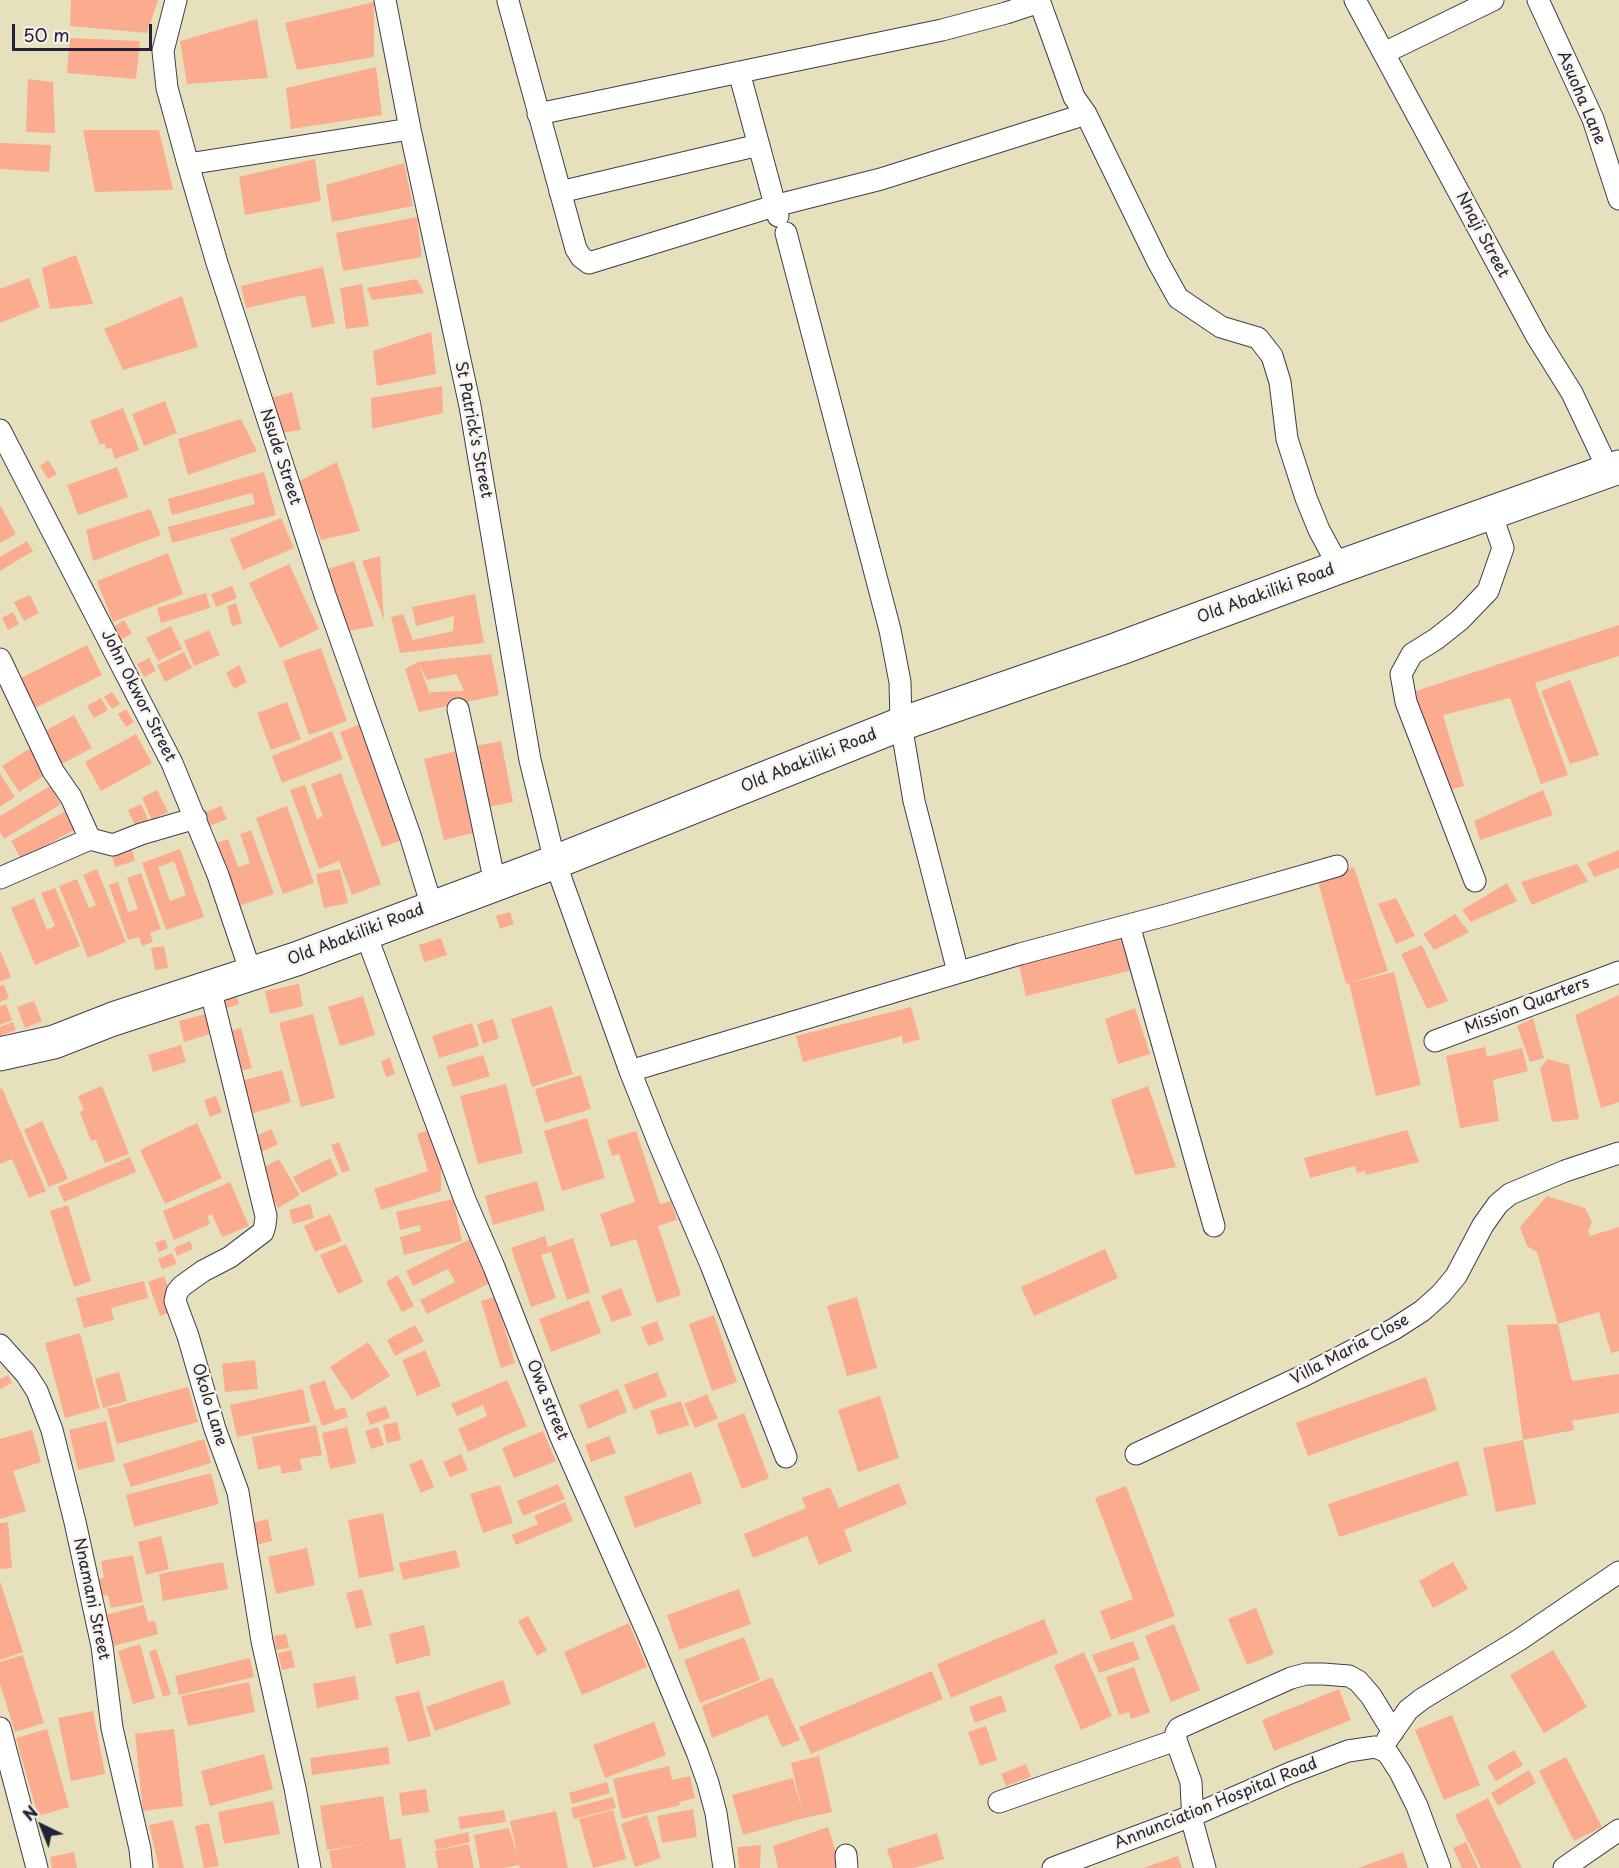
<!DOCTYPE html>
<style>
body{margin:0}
#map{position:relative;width:1619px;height:1868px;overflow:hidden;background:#e6e0bd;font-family:"Playpen Sans",sans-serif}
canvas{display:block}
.north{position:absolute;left:12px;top:1796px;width:60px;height:60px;-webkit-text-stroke:4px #f7f3e8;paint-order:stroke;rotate:317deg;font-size:16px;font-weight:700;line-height:24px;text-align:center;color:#22223b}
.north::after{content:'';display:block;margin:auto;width:21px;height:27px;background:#22223b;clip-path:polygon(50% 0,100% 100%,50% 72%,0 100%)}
.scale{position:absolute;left:12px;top:24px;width:140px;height:27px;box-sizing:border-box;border:3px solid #22223b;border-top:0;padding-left:8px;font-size:18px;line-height:21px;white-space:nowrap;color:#22223b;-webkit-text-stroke:4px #f7f3e8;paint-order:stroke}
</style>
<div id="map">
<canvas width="1619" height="1868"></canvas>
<div class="north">N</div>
<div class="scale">50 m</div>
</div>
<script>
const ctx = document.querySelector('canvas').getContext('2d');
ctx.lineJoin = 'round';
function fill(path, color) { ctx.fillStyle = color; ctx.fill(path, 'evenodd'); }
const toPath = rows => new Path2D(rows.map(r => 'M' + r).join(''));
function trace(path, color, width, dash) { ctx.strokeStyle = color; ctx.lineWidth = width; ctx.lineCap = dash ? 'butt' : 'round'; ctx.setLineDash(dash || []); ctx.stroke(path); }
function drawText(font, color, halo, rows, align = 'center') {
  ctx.font = font + ' "Playpen Sans",sans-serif'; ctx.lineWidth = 5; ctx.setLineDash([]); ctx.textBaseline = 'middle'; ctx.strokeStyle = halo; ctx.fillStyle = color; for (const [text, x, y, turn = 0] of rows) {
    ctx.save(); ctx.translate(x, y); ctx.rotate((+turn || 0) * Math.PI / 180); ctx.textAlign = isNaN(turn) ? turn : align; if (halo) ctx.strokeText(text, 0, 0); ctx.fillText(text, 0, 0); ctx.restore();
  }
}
const building = toPath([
 [71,0,158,0,147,33,70,26],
 [374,2,374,57,297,70,285,23],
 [257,19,268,78,187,84,180,41],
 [70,38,140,41,136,79,67,73],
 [376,67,382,115,291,129,286,88],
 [28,79,53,82,55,133,26,132],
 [83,130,159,130,173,190,95,192],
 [0,143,51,145,49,172,0,169],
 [315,159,321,201,245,215,239,177],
 [404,163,413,206,332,222,326,185],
 [417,217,422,257,343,271,336,233],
 [76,255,93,304,50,309,42,268],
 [323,267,335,323,312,328,305,295,246,308,241,286],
 [29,278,40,307,0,323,0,289],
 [417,279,424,293,372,300,367,288],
 [362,284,369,326,346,329,340,288],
 [182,296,198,347,123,370,104,329],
 [431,332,436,374,377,386,373,351],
 [442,386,443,413,372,429,371,398],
 [292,392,301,430,280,433,271,398],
 [165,401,177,433,144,446,132,414],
 [123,408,139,450,115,459,111,448,106,449,104,443,100,445,90,421],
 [241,419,257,451,188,475,178,439],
 [48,460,57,474,48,479,40,466],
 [337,462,360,531,321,540,297,482],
 [117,467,128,497,78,515,67,485],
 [264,472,276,515,172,543,168,527,255,504,252,493,172,515,168,499],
 [0,505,16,534,0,543],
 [150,509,161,535,93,561,86,530],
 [281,518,294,548,243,570,230,539],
 [27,541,33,551,0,571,0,557],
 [168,553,183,594,113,622,97,581],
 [380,556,384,620,362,561],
 [354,561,374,626,349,631,327,569],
 [289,564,319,629,280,648,249,583],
 [232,586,237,598,216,607,211,594],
 [206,593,210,608,161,623,157,608],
 [475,594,484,643,400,653,391,617,403,614,413,640,453,631,454,616,416,626,412,607],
 [30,595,39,613,24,621,14,602],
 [236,603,242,623,232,626,227,606],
 [13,612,19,624,8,630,2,618],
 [124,620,132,633,118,642,110,630],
 [1619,625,1619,656,1535,683,1568,775,1541,784,1510,698,1443,715,1464,786,1445,791,1410,693],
 [171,626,182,649,158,661,146,638],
 [209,630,220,655,194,666,184,641],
 [87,645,102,675,35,708,21,678],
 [321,648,347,721,309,735,283,661],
 [184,652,192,668,165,682,157,665],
 [491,654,499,695,419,712,405,669,418,662],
 [419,665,427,680,456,674,464,691,430,692,432,700],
 [149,658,156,671,144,677,137,664],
 [239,665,247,682,234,689,226,673],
 [1570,680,1599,755,1570,764,1541,691],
 [112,692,120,704,112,709,104,697],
 [101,698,108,710,94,718,87,706],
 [287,702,301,739,271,750,257,713],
 [126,709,134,722,126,727,118,714],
 [74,715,92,748,58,766,40,734],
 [361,724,402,840,382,847,340,732],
 [332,731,343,759,282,783,272,756],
 [136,734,152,763,101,791,85,762],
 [501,741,513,802,482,808,470,747],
 [35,745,51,771,19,792,2,766],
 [457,751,477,832,444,840,424,759],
 [0,773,15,797,0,807],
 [341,773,381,884,352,895,339,861,319,869,290,790,305,785,317,819,323,816,311,784],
 [50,786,61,804,4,839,0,832,0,816],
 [157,790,168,812,152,820,142,798],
 [1543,790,1553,815,1480,840,1474,821],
 [141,804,150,824,137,830,128,810],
 [221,806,227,819,207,827,201,814],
 [287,806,314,883,283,894,256,818],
 [66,811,76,829,21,859,11,841],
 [251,830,274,894,236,907,214,844,228,839,238,867,250,863,240,834],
 [180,849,204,917,166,930,142,863],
 [174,861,186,895,170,901,158,867],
 [132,850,135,861,115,867,112,856],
 [1619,850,1619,868,1594,877,1587,863],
 [1577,864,1588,881,1532,905,1521,882],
 [1354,867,1388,971,1346,984,1317,878],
 [97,869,126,942,88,958,59,886,77,879,89,908,96,905,83,875],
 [340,869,348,903,324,908,316,874],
 [141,873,161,929,150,933,153,942,142,946,139,937,128,940,109,885,118,882,128,912,138,909,127,878],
 [1507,883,1517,901,1471,922,1462,910],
 [55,888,80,946,35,965,11,908,34,898,47,930,55,926,41,893],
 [1396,898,1415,936,1396,944,1378,904],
 [510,912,514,924,500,929,496,916],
 [1455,914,1469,932,1434,950,1423,934],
 [1128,930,1137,969,1026,996,1017,956],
 [441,938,447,955,424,962,419,945],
 [1422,945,1448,1001,1427,1009,1401,954],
 [164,946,168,968,155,970,151,948],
 [0,950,11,977,0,982],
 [1394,972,1421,1085,1376,1096,1349,983],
 [299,984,303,1006,270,1014,265,991],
 [4,985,9,998,0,1002,0,986],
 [235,991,239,1004,220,1010,216,998],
 [1619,995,1619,1102,1601,1108,1575,1015],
 [363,996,375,1035,340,1046,328,1007],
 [34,1001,42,1021,25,1028,17,1007],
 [6,1004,12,1020,0,1025,0,1006],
 [552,1006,573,1074,532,1087,511,1019],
 [911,1007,920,1039,903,1044,902,1036,803,1062,796,1036],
 [1135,1008,1150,1054,1118,1064,1105,1019],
 [205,1014,210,1034,184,1042,179,1021],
 [313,1014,335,1098,301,1107,279,1023],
 [1533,1018,1544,1058,1530,1062,1517,1026],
 [493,1019,499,1038,483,1044,477,1024],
 [13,1022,16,1030,0,1036,0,1027],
 [472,1023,479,1046,439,1058,432,1036],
 [241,1028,252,1068,236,1072,225,1032],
 [181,1045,186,1062,153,1072,148,1055],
 [1485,1047,1487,1057,1522,1048,1528,1071,1493,1080,1499,1121,1460,1128,1446,1056],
 [483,1055,490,1076,453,1087,446,1066],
 [390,1058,395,1074,386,1077,381,1061],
 [1548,1059,1569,1065,1579,1119,1552,1122,1540,1068],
 [282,1070,291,1102,250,1114,241,1081],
 [581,1075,591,1109,545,1123,535,1089],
 [506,1084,523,1153,478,1164,460,1096],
 [102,1086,129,1154,105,1163,96,1140,91,1141,80,1112,84,1110,78,1096],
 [1148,1086,1176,1167,1135,1175,1111,1100],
 [2,1088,46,1191,29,1198,12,1159,0,1164,0,1089],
 [216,1096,222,1112,210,1117,204,1100],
 [587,1118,605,1178,562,1191,544,1131],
 [42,1121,68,1179,49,1187,24,1130],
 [197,1123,222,1178,165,1204,140,1150],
 [271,1129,278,1144,259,1153,252,1138],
 [429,1130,441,1168,441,1191,381,1210,374,1189,428,1171,417,1134],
 [1407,1130,1419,1162,1366,1175,1365,1171,1357,1173,1355,1166,1310,1178,1304,1158],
 [636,1131,660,1204,671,1201,677,1220,658,1226,681,1295,657,1303,636,1239,611,1247,600,1214,635,1202,619,1154,612,1156,607,1140],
 [339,1142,350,1170,342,1173,331,1145],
 [130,1157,136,1172,64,1202,58,1187],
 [330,1158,338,1175,302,1193,293,1177],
 [279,1159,300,1195,278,1208,257,1171],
 [537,1181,545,1210,493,1225,485,1196],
 [230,1182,249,1226,222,1237,212,1214,207,1216,210,1224,174,1240,163,1211],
 [1547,1196,1585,1208,1592,1222,1588,1231,1590,1236,1619,1227,1619,1351,1611,1353,1599,1312,1558,1324,1537,1252,1527,1246,1520,1227],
 [453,1199,462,1241,404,1255,400,1237,421,1231,420,1225,400,1230,396,1212],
 [310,1204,314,1218,293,1224,289,1210],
 [68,1205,91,1281,74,1287,50,1211],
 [330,1214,342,1241,315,1252,304,1226],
 [545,1236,548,1247,573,1238,590,1292,567,1300,551,1252,541,1255,556,1298,531,1307,511,1248],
 [165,1239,168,1248,159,1252,155,1243],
 [470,1239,492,1282,427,1314,420,1300,455,1282,448,1269,413,1286,406,1271],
 [190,1241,193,1249,177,1256,174,1248],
 [346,1244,363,1282,338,1294,320,1255],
 [1105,1249,1118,1278,1034,1316,1021,1287],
 [172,1253,177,1264,162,1269,158,1259],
 [398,1275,414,1306,402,1312,386,1282],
 [164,1276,176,1310,160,1316,148,1282],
 [144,1281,148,1298,111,1308,114,1320,84,1328,76,1298],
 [621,1288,632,1315,612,1322,601,1296],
 [495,1297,515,1363,501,1368,481,1301],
 [857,1297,877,1368,847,1376,827,1306],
 [589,1300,601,1333,551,1352,539,1319],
 [714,1315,737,1382,712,1391,689,1324],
 [657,1321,664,1340,648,1346,641,1327],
 [1558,1324,1572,1381,1619,1374,1619,1413,1572,1421,1574,1430,1523,1440,1507,1325],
 [415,1325,424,1341,395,1356,387,1340],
 [80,1333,100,1408,65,1418,45,1343],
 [368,1342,390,1376,352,1400,330,1367],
 [425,1350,441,1386,417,1396,402,1360],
 [255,1360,258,1389,225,1392,222,1364],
 [119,1372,127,1401,103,1408,95,1379],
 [657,1372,667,1396,634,1410,624,1385],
 [8,1375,12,1383,0,1389,0,1379],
 [1426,1377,1437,1410,1308,1456,1296,1423],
 [325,1380,335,1410,345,1407,348,1417,322,1426,309,1386],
 [507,1380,527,1426,468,1452,458,1429,487,1416,483,1405,457,1416,451,1404],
 [188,1387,198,1422,117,1444,107,1409],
 [303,1389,310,1422,237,1437,230,1405],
 [618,1389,627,1412,588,1429,579,1405],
 [707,1394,718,1418,695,1428,684,1404],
 [880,1396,899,1458,858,1472,838,1410],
 [681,1401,689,1425,658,1435,650,1411],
 [386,1406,390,1418,370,1425,366,1413],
 [744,1413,769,1478,742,1489,717,1424],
 [106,1421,115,1461,78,1470,69,1430],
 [397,1422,401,1440,387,1443,383,1425],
 [316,1425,322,1455,300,1459,302,1470,282,1474,280,1465,258,1470,252,1437],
 [347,1427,356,1463,330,1469,322,1433],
 [378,1427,384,1445,371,1449,365,1431],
 [32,1430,41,1462,13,1471,26,1511,0,1519,0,1439],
 [543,1431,556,1461,514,1478,502,1448],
 [609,1436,616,1453,591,1462,585,1445],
 [204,1439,211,1463,131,1487,123,1464],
 [1523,1440,1536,1504,1496,1512,1483,1448],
 [461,1454,468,1470,450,1477,443,1462],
 [422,1459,434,1487,421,1493,409,1465],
 [1458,1461,1468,1495,1339,1537,1328,1504],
 [691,1472,702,1503,635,1528,624,1497],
 [211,1473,219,1504,134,1527,126,1495],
 [899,1483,907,1504,844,1530,852,1551,819,1565,807,1536,753,1558,744,1534,806,1508,802,1498,830,1487,839,1508],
 [558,1484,565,1499,523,1516,517,1501],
 [500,1485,513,1523,483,1533,470,1494],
 [1126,1486,1175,1616,1111,1640,1100,1611,1133,1599,1095,1498],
 [565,1502,573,1521,516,1545,512,1535,538,1524,534,1516],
 [383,1513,394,1571,359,1578,348,1520],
 [268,1519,272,1541,256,1545,252,1523],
 [8,1522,12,1568,0,1569,0,1523],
 [161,1536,169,1569,146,1575,138,1542],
 [307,1548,315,1585,276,1594,268,1557],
 [456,1550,460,1567,403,1580,399,1563],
 [133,1555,143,1602,111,1608,108,1595,102,1596,99,1579,104,1578,101,1561],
 [223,1562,228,1589,163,1601,159,1574],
 [1453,1562,1468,1589,1433,1608,1419,1581],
 [0,1581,23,1652,0,1660],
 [362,1589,372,1625,356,1629,346,1593],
 [739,1589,751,1624,679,1650,667,1615],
 [144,1605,148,1622,155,1621,158,1634,114,1646,106,1615],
 [1256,1608,1274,1654,1247,1665,1228,1619],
 [528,1616,547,1650,537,1656,518,1621],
 [1044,1619,1058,1653,951,1698,937,1664],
 [629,1623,647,1667,582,1695,564,1652],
 [1174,1624,1200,1690,1171,1702,1145,1636],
 [424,1625,431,1655,396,1664,389,1634],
 [286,1634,289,1648,276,1650,274,1636],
 [744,1637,760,1680,700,1703,684,1660],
 [1133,1641,1140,1659,1099,1673,1092,1655],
 [140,1644,155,1698,133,1704,118,1651],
 [156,1649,171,1694,163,1697,149,1652],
 [291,1650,295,1667,282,1670,278,1653],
 [1553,1650,1587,1707,1544,1733,1510,1675],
 [1084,1652,1112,1716,1081,1730,1054,1666],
 [23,1655,44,1723,15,1732,0,1684,0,1662],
 [250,1658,254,1677,179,1695,175,1676],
 [1134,1667,1150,1712,1131,1719,1129,1712,1119,1715,1106,1677],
 [932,1671,943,1699,811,1754,799,1727],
 [355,1676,359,1699,317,1708,313,1684],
 [772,1677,800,1740,782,1747,767,1715,712,1738,702,1706],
 [503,1680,511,1704,435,1731,426,1707],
 [249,1682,255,1712,188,1726,181,1696],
 [1339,1689,1351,1720,1274,1751,1262,1720],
 [419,1691,431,1736,408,1742,395,1697],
 [1001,1695,1007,1711,975,1723,969,1707],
 [93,1711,105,1774,71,1781,58,1718],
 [1452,1715,1480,1785,1444,1800,1415,1730],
 [654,1722,666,1755,605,1778,593,1745],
 [986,1726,997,1760,980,1766,968,1732],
 [47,1729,69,1807,38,1816,16,1738],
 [174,1729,183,1806,143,1811,135,1734],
 [388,1747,390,1764,312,1775,310,1758],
 [1514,1750,1523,1765,1496,1781,1487,1766],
 [264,1754,273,1789,210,1806,201,1771],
 [819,1756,832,1812,804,1818,791,1763],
 [1566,1757,1602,1827,1574,1841,1539,1771],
 [1026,1764,1031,1777,1006,1786,1001,1774],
 [669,1766,672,1780,690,1776,695,1798,679,1802,680,1805,622,1819,613,1779],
 [1529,1770,1536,1783,1498,1806,1491,1793],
 [793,1778,804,1818,743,1835,732,1795],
 [607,1782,610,1793,572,1804,569,1793],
 [426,1789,429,1812,402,1816,399,1793],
 [383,1796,390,1840,401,1838,406,1868,332,1868,329,1851,363,1844,327,1850,320,1806],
 [613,1797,616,1808,574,1819,571,1808],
 [1488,1798,1522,1868,1481,1868,1455,1815],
 [273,1801,280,1834,224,1844,218,1812],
 [693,1809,697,1837,662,1843,657,1816],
 [504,1810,506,1822,460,1829,458,1817],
 [613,1810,626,1859,593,1868,579,1819],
 [556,1811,568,1868,520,1868,519,1865,504,1868,480,1868,474,1835,509,1828,518,1858,510,1821],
 [647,1815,661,1858,635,1867,621,1824],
 [173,1820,184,1868,159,1868,149,1825],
 [209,1823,219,1866,204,1868,195,1826],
 [828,1827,841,1868,778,1868,773,1846],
 [468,1832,470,1842,437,1850,434,1840],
 [937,1833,944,1859,914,1868,893,1868,887,1849],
 [1466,1842,1478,1868,1462,1868,1453,1848],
 [469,1844,474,1868,438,1868,435,1851],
 [761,1845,760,1868,739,1868,737,1847],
 [74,1852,77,1868,52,1868,50,1857],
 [1403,1852,1408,1868,1358,1868],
 [1178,1856,1182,1868,1143,1868]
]);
const street = toPath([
 [176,0,163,51,167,88,188,164,217,263,325,595,411,838,432,907],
 [385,0,410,129,470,406,530,760,555,862,630,1071,660,1146,711,1265,786,1457],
 [1039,0,1074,97,1086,114,1158,262,1178,298,1221,327,1258,338,1272,356,1280,382,1287,439,1306,498,1319,530,1339,567],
 [1355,0,1537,337,1572,393,1609,471],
 [1538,0,1593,119,1619,199],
 [508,1,576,249,581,257,589,263,774,206,881,179,1086,114],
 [1384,53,1493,0],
 [739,72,778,216],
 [538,114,942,30,1006,13,1039,2],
 [188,164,410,129],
 [560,192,759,145],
 [786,233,890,630,900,682,901,724,914,801,958,972],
 [0,430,172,763,218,875,251,973],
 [0,659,53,771,71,797,90,839],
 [458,709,495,883],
 [0,878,90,839,113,845,141,834,196,818],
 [1475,881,1406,702,1401,674,1412,654,1436,639,1460,620,1488,591,1503,548,1491,513],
 [1129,925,1214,1226],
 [365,932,465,1200,494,1267,560,1435,648,1634,697,1752,708,1783,716,1813,724,1868],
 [210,988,266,1216,265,1225,263,1232,230,1257,203,1271,182,1286,177,1292,175,1301,188,1336,215,1429,238,1492,262,1641,295,1788,310,1868],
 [1435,1041,1619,972],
 [630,1071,1020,954,1170,914,1337,866],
 [0,1345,26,1374,37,1391,52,1430,75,1522,102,1646,112,1728,140,1849,142,1868],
 [1136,1454,1307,1374,1394,1329,1422,1311,1441,1294,1456,1276,1483,1225,1498,1204,1510,1194,1565,1171,1619,1153],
 [0,1728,37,1868],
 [1387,1740,1408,1710,1422,1699,1519,1640,1619,1572],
 [999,1802,1176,1740],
 [846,1855,847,1868],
 [1053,1868,1194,1815,1290,1773,1348,1751,1375,1747,1387,1752,1400,1772,1417,1806,1440,1868],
 [1205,1868,1193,1824,1191,1782,1176,1740,1176,1733,1179,1728,1291,1678,1306,1674,1323,1674,1349,1676,1358,1681,1371,1696,1393,1732],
 [1564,1868,1619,1830]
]);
const primary = toPath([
 [0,1054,54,1042,113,1019,296,959,555,862,901,724,1118,649,1339,567,1619,467]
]);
const streetNames = [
 ["Asuoha Lane",1581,98,67],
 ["Nnaji Street",1482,235,62],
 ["St Patrick's Street",473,430,79],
 ["Nsude Street",280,457,72],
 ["Old Abakiliki Road",1266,594,-20],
 ["John Okwor Street",138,696,63],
 ["Old Abakiliki Road",809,761,-22],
 ["Old Abakiliki Road",356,935,-21],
 ["Mission Quarters",1527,1006,-21],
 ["Villa Maria Close",1350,1350,-28],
 ["Owa street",547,1400,68],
 ["Okolo Lane",209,1405,73],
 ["Nnamani Street",91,1599,78],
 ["Annunciation Hospital Road",1216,1804,-22]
];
fill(building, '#fbac8f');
trace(street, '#3f3e4e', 23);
trace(primary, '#3f3e4e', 35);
trace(street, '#fff', 21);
trace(primary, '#fff', 33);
drawText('16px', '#22223b', '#f7f3e8', streetNames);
</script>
